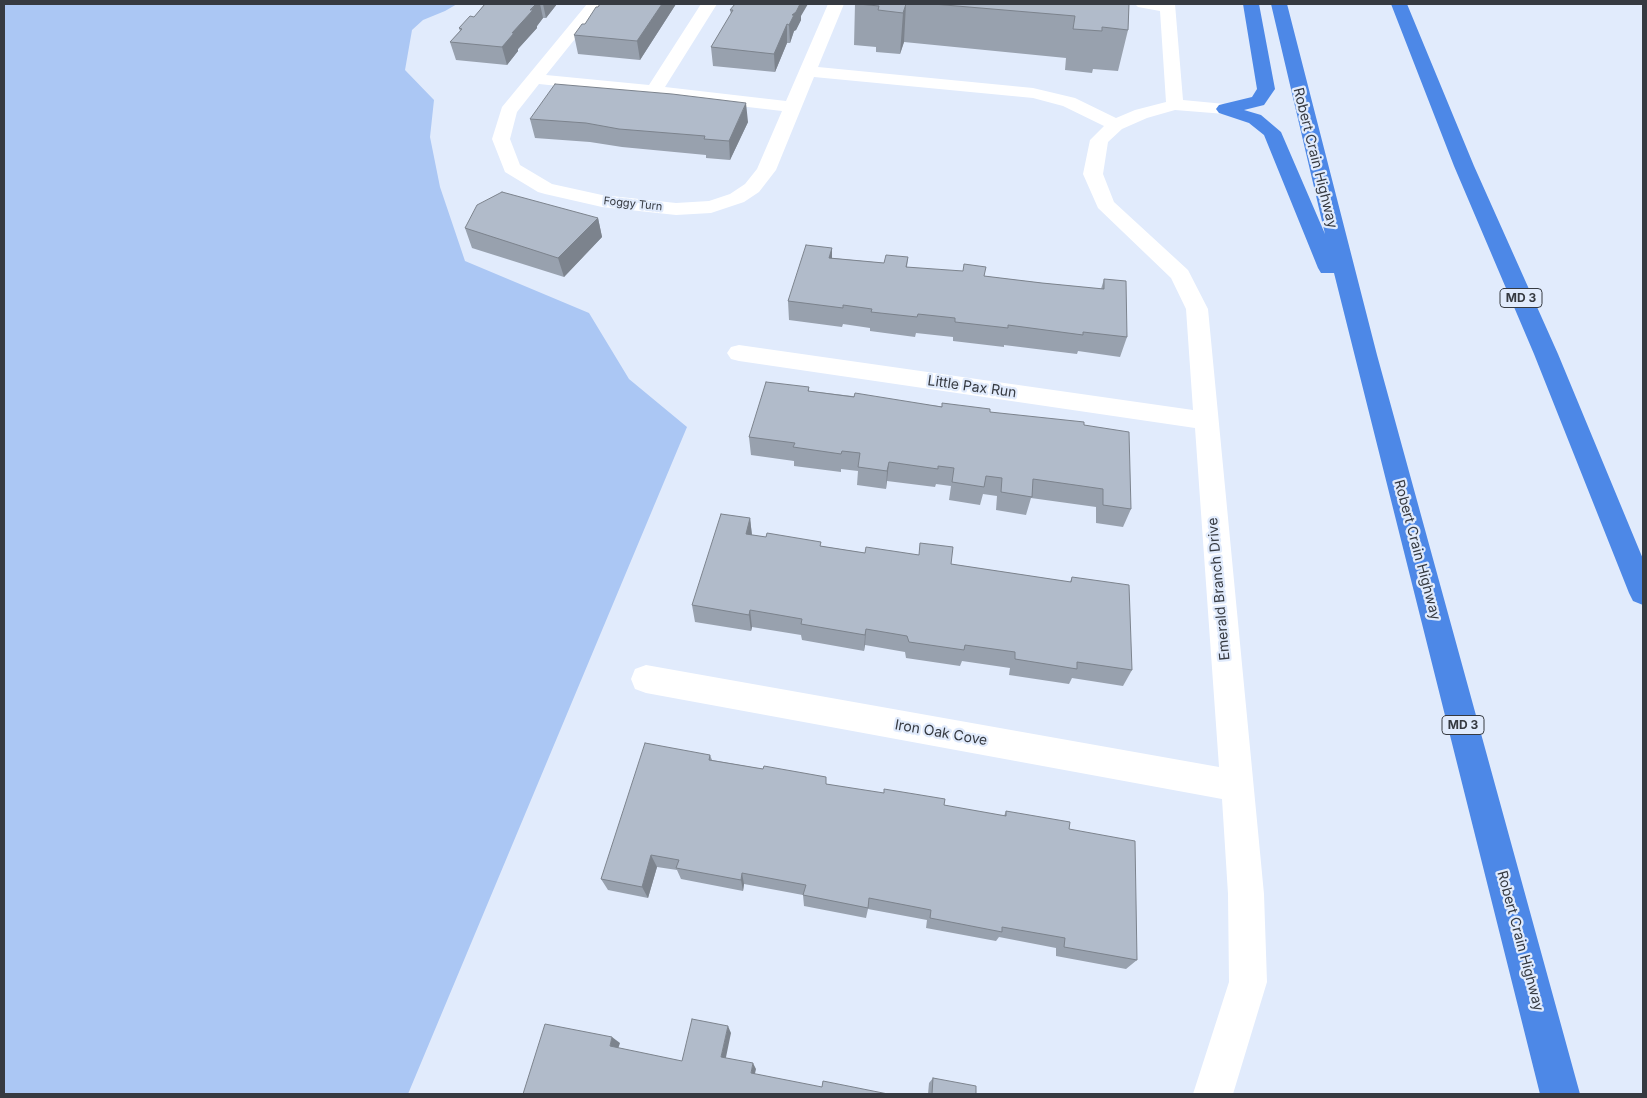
<!DOCTYPE html>
<style>
body{margin:0}
#map{position:relative;width:1647px;height:1098px;overflow:hidden;background:#e1ebfc;font-family:Inter,sans-serif}
canvas{display:block}
.frame{position:absolute;inset:0;border:5px solid #363a41;pointer-events:none}
</style>
<div id="map">
<canvas width="1647" height="1098"></canvas>
<div class="frame"></div>
</div>
<script>
const ctx = document.querySelector('canvas').getContext('2d');
ctx.lineJoin = 'round';
function fill(path, color) { ctx.fillStyle = color; ctx.fill(path, 'evenodd'); }
const toPath = rows => new Path2D(rows.map(r => 'M' + r).join(''));
function trace(path, color, width, dash) { ctx.strokeStyle = color; ctx.lineWidth = width; ctx.lineCap = dash ? 'butt' : 'round'; ctx.setLineDash(dash || []); ctx.stroke(path); }
function drawText(font, color, halo, rows, align = 'center') {
  ctx.font = font + ' Inter,sans-serif'; ctx.lineWidth = 4.5; ctx.setLineDash([]); ctx.textBaseline = 'middle'; ctx.strokeStyle = halo; ctx.fillStyle = color; for (const [text, x, y, turn = 0] of rows) {
    ctx.save(); ctx.translate(x, y); ctx.rotate((+turn || 0) * Math.PI / 180); ctx.textAlign = isNaN(turn) ? turn : align; if (halo) ctx.strokeText(text, 0, 0); ctx.fillText(text, 0, 0); ctx.restore();
  }
}
const green = toPath([
 [4,4,457,4,445,11,423,20,412,30,405,70,434,100,430,137,440,187,465,261,589,313,629,379,687,427,408,1094,4,1094]
]);
const minor = toPath([
 [587,4,603,4,546,75,649,85,701,4,717,4,665,87,786,101,828,4,844,4,818,67,1033,88,1075,98,1116,118,1135,110,1166,102,1160,11,1138,7,1135,4,1175,4,1183,100,1225,104,1231,105,1234,109,1231,113,1225,114,1175,110,1147,118,1122,129,1108,142,1103,174,1114,202,1188,270,1208,309,1264,894,1267,982,1233,1094,1193,1094,1229,982,1228,894,1222,799,646,693,635,689,631,679,635,669,646,665,1219,767,1195,428,739,361,731,359,727,353,731,347,739,345,1193,410,1186,309,1171,278,1098,208,1083,174,1090,140,1104,126,1063,106,1033,98,814,77,776,170,759,192,744,202,711,213,676,215,602,207,545,194,538,192,505,172,492,139,502,107,587,4],
 [539,84,654,96,782,111,757,169,745,184,730,194,709,201,676,203,602,195,552,184,520,165,510,139,517,112,539,84]
]);
const highway = toPath([
 [1243,4,1259,4,1275,89,1264,105,1244,110,1261,115,1281,132,1325,234,1271,4,1287,4,1377,355,1580,1094,1540,1094,1334,273,1321,273,1318,268,1264,135,1249,123,1219,113,1216,109,1219,105,1252,97,1257,89,1243,4],
 [1391,4,1407,4,1474,166,1558,354,1643,559,1643,605,1633,601,1629,593,1534,354,1454,166,1391,4]
]);
const wall = toPath([
 [485,4,557,4,546,18,543,18,537,26,537,28,518,49,518,51,507,65,456,60,450,42,460,31,459,28,474,17],
 [600,4,676,4,640,60,578,54,574,35,585,24],
 [855,4,1129,4,1128,30,1118,71,1093,69,1092,73,1065,70,1066,58,904,42,900,54,876,52,876,47,854,45],
 [730,10,801,16,801,20,796,30,794,31,790,43,787,43,775,72,713,66,711,47,731,14],
 [530,119,748,122,730,160,706,158,706,155,622,147,590,142,535,138],
 [598,218,602,237,564,277,472,248,465,228],
 [832,248,832,258,884,263,908,257,907,267,1042,283,1101,289,1104,279,1127,337,1120,357,1078,351,1077,354,1004,345,1004,347,953,341,953,337,916,333,915,337,870,331,870,328,843,324,842,327,789,320,788,301],
 [809,387,809,391,990,412,1084,425,1131,509,1123,527,1096,523,1096,507,1031,498,1026,515,996,510,997,496,983,494,980,505,949,500,951,486,936,484,935,487,887,481,886,489,857,485,858,471,841,469,841,472,794,466,794,461,751,455,749,437],
 [750,518,752,535,865,553,951,564,1070,582,1072,577,1132,670,1123,686,1072,678,1069,684,1009,675,1010,668,962,661,960,666,906,658,905,652,865,645,864,651,802,640,801,635,752,627,751,631,695,622,692,605],
 [710,755,712,760,763,769,826,777,826,784,1004,816,1006,811,1069,829,1137,960,1126,969,1056,956,1056,948,999,937,996,941,926,928,927,920,868,909,866,918,804,906,803,895,744,884,743,891,681,879,677,870,657,867,648,898,608,890,601,879],
 [933,1078,976,1094,928,1094,929,1083]
]);
const shadedWall = toPath([
 [536,4,540,4,543,18,537,26,537,28,518,49,518,51,507,65,502,47,512,33],
 [543,4,557,4,546,18],
 [662,4,676,4,640,60,637,41],
 [799,4,808,4,801,16,801,20,796,30,794,31,790,43,789,25,792,15],
 [906,4,904,42,900,54,903,13],
 [787,24,787,43,775,72,774,54],
 [746,103,748,122,730,160,729,141],
 [598,218,602,237,564,277,558,258],
 [832,248,832,267,829,258],
 [889,462,887,481,886,489,887,471],
 [750,518,752,536,746,534],
 [750,610,752,627,751,631,749,615],
 [866,629,865,645,864,651,865,635],
 [651,855,657,867,648,898,642,887],
 [742,873,744,884,743,891,741,880],
 [728,1026,731,1033,725,1062,721,1057],
 [612,1037,620,1043,617,1052,610,1046],
 [753,1063,756,1069,754,1078,751,1073]
]);
const building = toPath([
 [485,4,536,4,530,10,533,10,512,33,514,33,502,47,450,42,462,29,459,28,470,16,474,17,485,4],
 [600,4,662,4,637,41,574,35,582,24,585,24,596,7,598,7,600,4],
 [735,4,800,4,796,12,792,15,794,15,789,25,787,24,774,54,711,47,733,10,730,10,735,4],
 [858,4,906,4,903,13,878,10,879,6,858,4],
 [933,4,1129,4,1128,30,1102,27,1102,31,1073,29,1075,16,933,4],
 [555,84,672,94,746,103,729,141,704,139,705,136,619,129,586,123,530,119,555,84],
 [502,192,598,218,558,258,465,228,477,205,502,192],
 [806,245,832,248,829,258,884,263,886,255,908,257,906,267,963,271,964,264,986,267,984,276,1042,283,1104,289,1104,279,1126,281,1127,337,1083,332,1083,335,1008,325,1008,328,955,322,955,318,918,314,917,317,871,312,872,309,843,305,843,308,788,301,806,245],
 [766,382,809,387,808,391,854,397,855,393,942,407,942,403,990,409,990,412,1084,422,1084,425,1129,432,1131,509,1103,505,1103,489,1033,479,1032,497,1001,492,1002,478,986,476,984,487,952,482,954,468,938,466,938,469,889,462,887,471,858,467,860,453,842,451,841,454,793,447,795,443,749,437,766,382],
 [721,514,750,518,746,534,766,537,767,533,821,542,820,546,865,553,866,547,919,555,920,543,953,547,951,564,1071,582,1072,577,1129,585,1132,670,1077,662,1077,669,1015,659,1015,652,965,645,964,650,909,642,907,636,866,629,865,635,801,624,802,619,750,610,749,615,692,605,721,514],
 [645,743,710,755,709,760,763,769,764,766,826,777,826,784,884,793,884,789,945,799,944,805,1006,816,1006,811,1070,822,1069,829,1135,841,1137,960,1064,947,1065,938,1002,927,1002,932,930,918,931,910,869,898,868,908,803,895,806,885,742,873,741,880,676,868,679,860,651,855,642,887,601,879,645,743],
 [692,1019,728,1026,721,1057,753,1063,751,1073,822,1087,823,1081,888,1094,523,1094,545,1024,612,1037,610,1046,682,1061,692,1019],
 [933,1078,976,1086,976,1094,932,1094,933,1078]
]);
const farStreetnames = [
 ["Foggy Turn",633,204,6]
];
const shields = [
 [1521,298,42],
 [1463,725,42]
];
const shieldNames = [
 ["MD 3",1521,298],
 ["MD 3",1463,725]
];
const streetNames = [
 ["Robert Crain Highway",1315,158,76],
 ["Little Pax Run",972,387,8],
 ["Robert Crain Highway",1417,550,75],
 ["Emerald Branch Drive",1219,589,-95],
 ["Iron Oak Cove",941,733,10],
 ["Robert Crain Highway",1520,941,75]
];
fill(green, '#abc7f4');
fill(minor, '#fff');
fill(highway, '#4d88e7');
fill(wall, '#98a1ae');
fill(shadedWall, '#7c838d');
fill(building, '#b1bbca');
trace(building, '#7c838d', 1);
drawText('11px', '#363a41', '#e1ebfc', farStreetnames);
for (const [x, y, w] of shields) { const box = new Path2D(); box.roundRect(x - w / 2, y - 9.5, w, 19, 4); ctx.fillStyle = '#e1ebfc'; ctx.fill(box); trace(box, '#363a41', 1); }
drawText('bold 12px', '#363a41', null, shieldNames);
drawText('14px', '#363a41', '#e1ebfc', streetNames);
</script>
